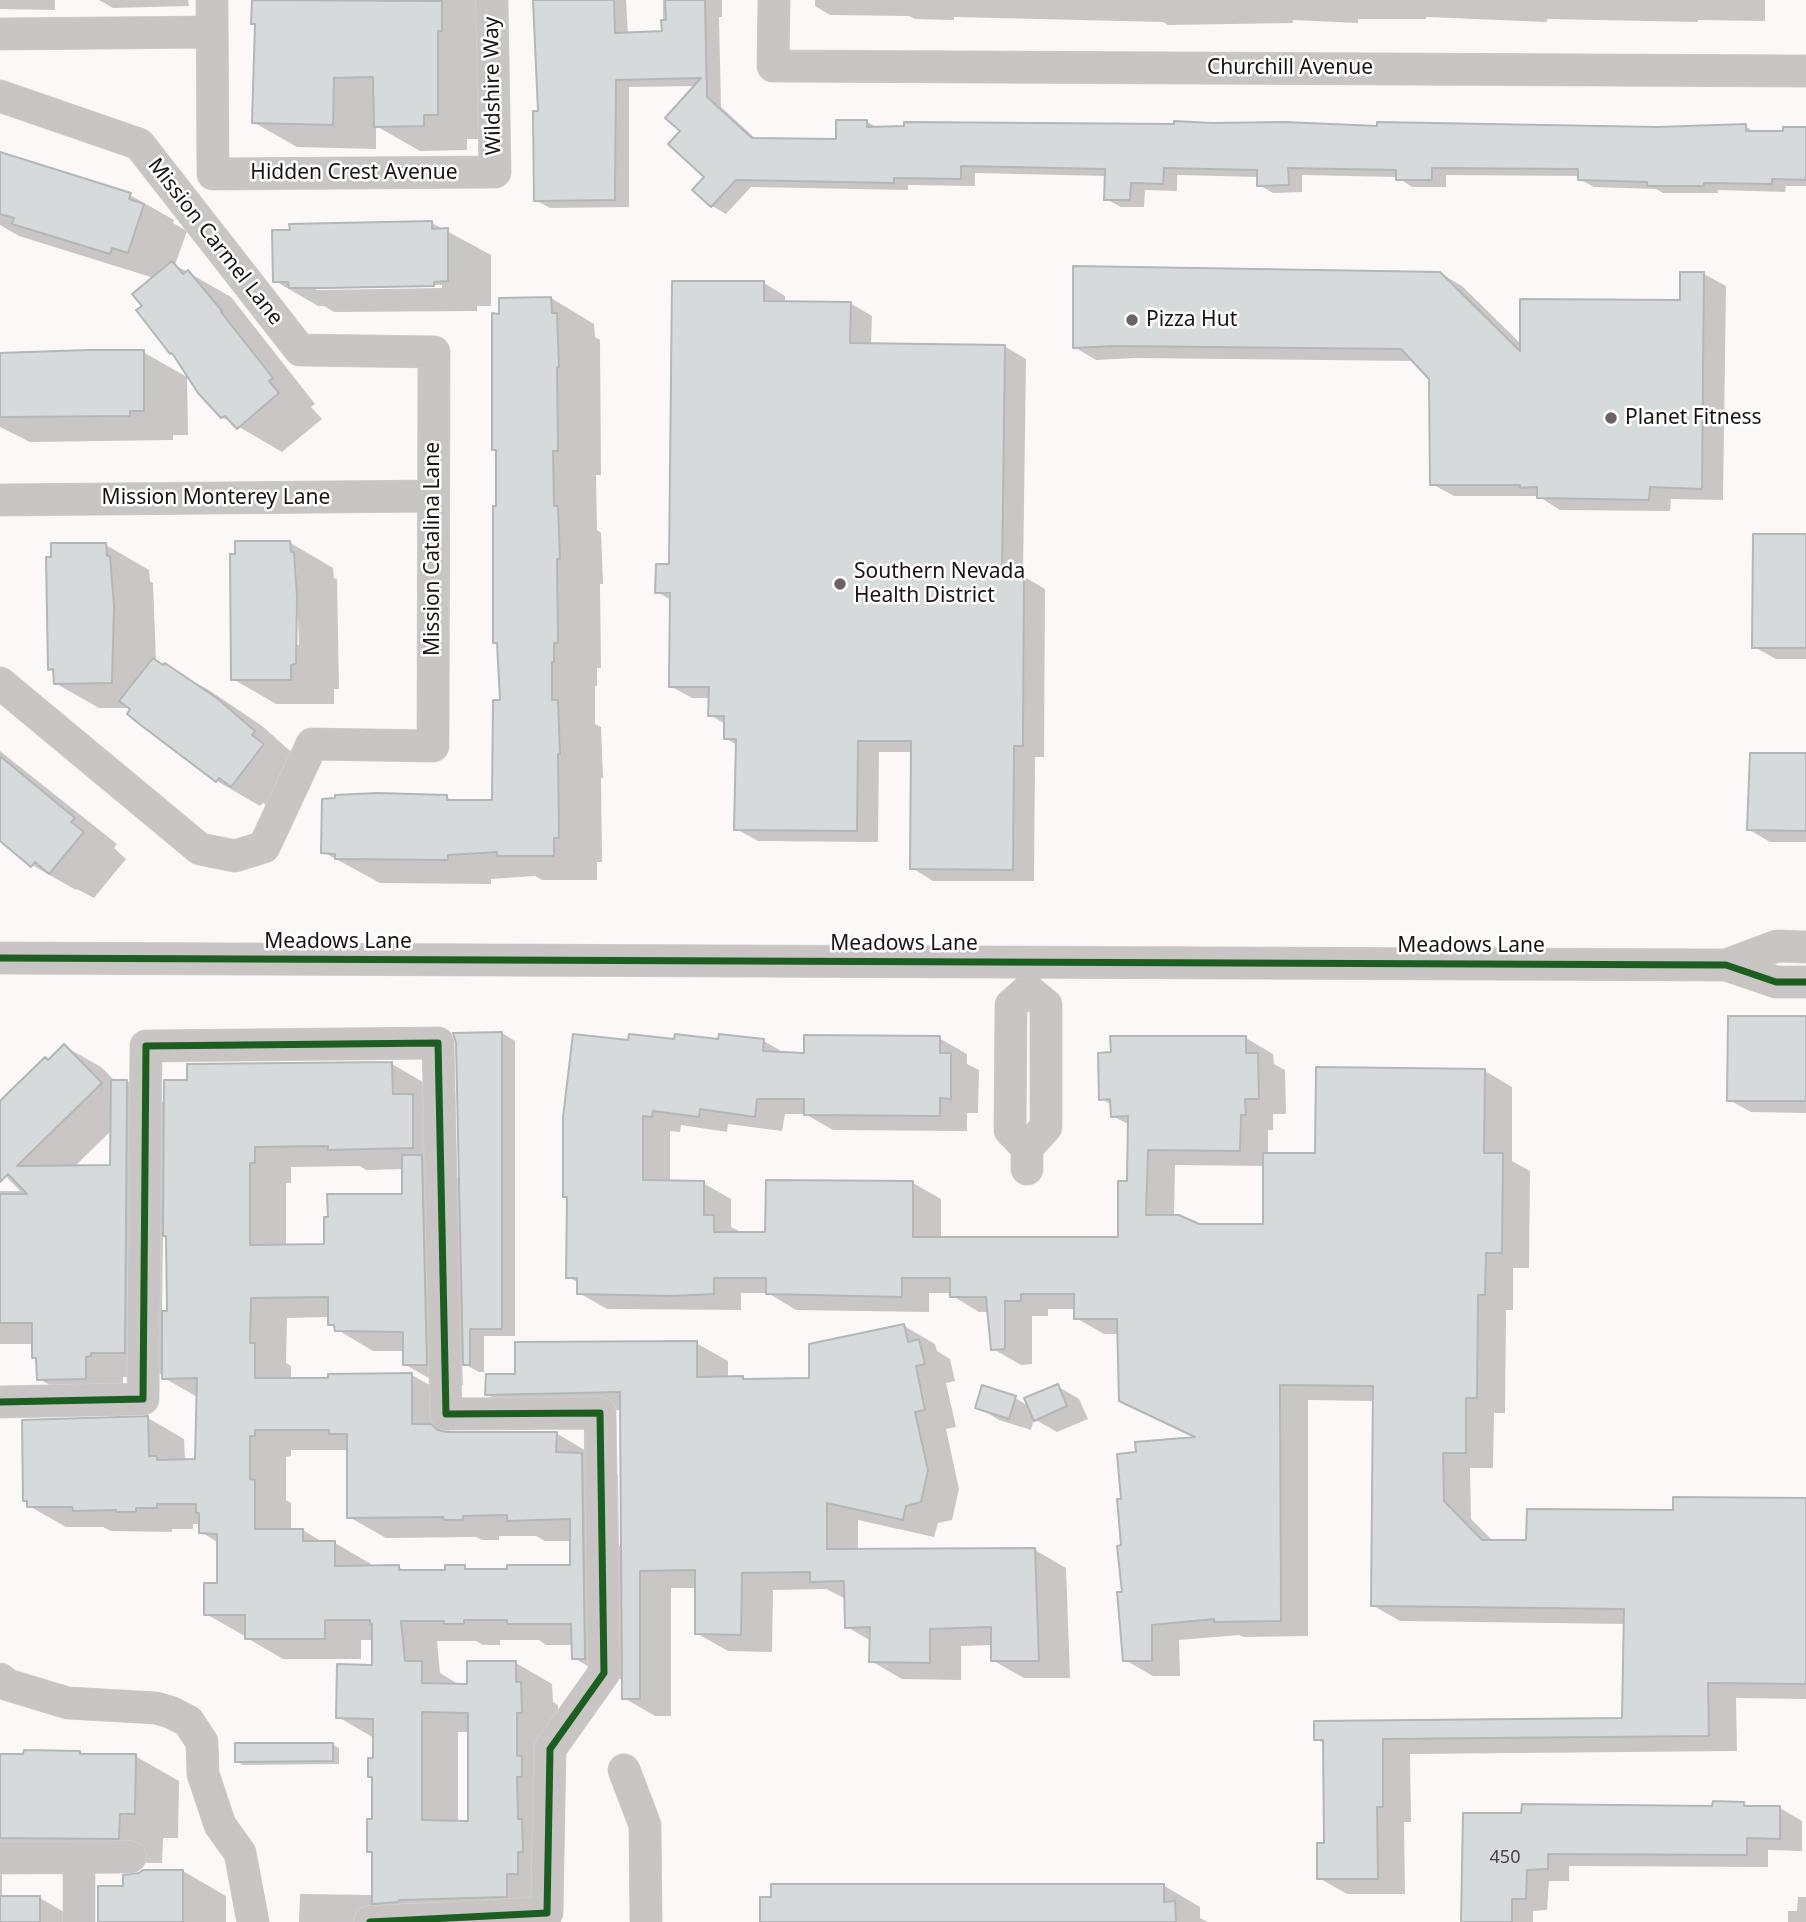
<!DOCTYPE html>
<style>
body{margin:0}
canvas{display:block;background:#fcf8f8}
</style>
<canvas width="1806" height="1922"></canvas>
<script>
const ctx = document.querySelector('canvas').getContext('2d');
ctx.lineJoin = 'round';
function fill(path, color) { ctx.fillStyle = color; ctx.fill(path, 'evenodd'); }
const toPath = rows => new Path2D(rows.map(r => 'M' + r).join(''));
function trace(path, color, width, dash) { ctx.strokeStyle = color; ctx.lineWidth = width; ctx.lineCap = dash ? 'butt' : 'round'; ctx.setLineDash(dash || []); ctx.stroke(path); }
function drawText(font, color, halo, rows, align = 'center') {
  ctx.font = font + ' "Noto Sans",sans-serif'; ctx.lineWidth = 5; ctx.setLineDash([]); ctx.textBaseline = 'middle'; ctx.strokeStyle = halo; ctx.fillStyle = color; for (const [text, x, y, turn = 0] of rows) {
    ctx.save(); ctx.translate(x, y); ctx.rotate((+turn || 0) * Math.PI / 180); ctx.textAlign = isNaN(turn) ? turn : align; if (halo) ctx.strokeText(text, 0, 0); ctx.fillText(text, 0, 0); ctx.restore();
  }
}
const shadow = toPath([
 [0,0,55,0,55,10,0,9],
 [99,0,188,0,189,6,113,8],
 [254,0,484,0,481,139,467,139,467,150,420,151,376,126,376,149,297,147,253,122,257,25,253,23],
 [535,0,626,0,628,34,663,33,663,0,722,0,722,17,719,17,721,107,757,140,838,141,866,121,878,128,1657,128,1745,126,1756,133,1785,133,1806,129,1806,186,1786,186,1785,192,1718,190,1718,193,1663,193,1656,189,1594,187,1579,179,1580,176,1446,175,1446,187,1412,187,1397,177,1302,175,1302,192,1273,193,1259,185,1259,177,1177,175,1177,191,1145,190,1144,207,1121,207,1106,199,1106,176,975,173,975,186,908,185,908,190,751,187,726,214,712,206,706,177,682,130,697,86,629,87,629,207,550,208,535,200,539,113],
 [815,0,1765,0,1765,21,1698,20,1698,22,1547,19,1547,22,1426,17,1426,19,1358,19,1358,23,1293,20,1293,23,1168,25,1163,22,954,17,954,20,915,19,909,16,830,15,815,6],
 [0,154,130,195,174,220,173,223,187,231,175,265,231,297,315,404,311,407,322,419,282,452,222,417,177,356,171,353,144,306,154,278,19,236,0,225],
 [432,223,491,255,491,306,477,306,477,311,334,312,324,306,318,306,275,281],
 [442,285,442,288,316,290,316,286],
 [1440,273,1462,286,1522,345,1682,302,1704,274,1726,286,1723,500,1671,499,1670,511,1560,510,1538,496,1454,496,1432,484,1431,378,1414,361,1136,358,1096,360,1074,347],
 [764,283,785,296,785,303,850,303,872,316,871,345,1004,346,1026,359,1023,576,1045,589,1044,757,1035,757,1034,881,933,881,912,868,913,752,879,752,878,842,758,841,736,829,737,745,725,738,725,724,710,715,710,698,692,698,670,686,671,600,657,592,670,566],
 [551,298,594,324,595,337,600,340,601,475,596,475,597,530,601,533,603,584,600,584,601,668,597,668,597,686,595,686,595,724,601,727,603,778,601,778,602,862,597,862,597,880,542,880,535,876,491,879,491,884,380,883,323,852,446,797,456,802,494,802,502,702,499,644,495,642,498,452,494,449,501,316],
 [143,352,187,377,188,435,173,435,173,440,30,442,0,427,0,354],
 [1806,535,1806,659,1776,659,1754,647],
 [289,542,333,568,334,578,337,579,339,689,334,689,334,704,276,704,233,679],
 [293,565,296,565,299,645,295,645],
 [106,545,149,570,150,581,153,583,156,662,209,690,262,726,297,757,275,810,263,803,260,806,217,781,129,713,132,709,130,708,99,708,55,683,55,672,49,669],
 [0,751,117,844,114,848,126,859,94,898,77,889,76,890,32,865,0,839],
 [1806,755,1806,842,1770,842,1748,829],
 [1806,1018,1806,1113,1751,1112,1729,1100],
 [502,1033,515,1041,515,1336,484,1336,484,1372,479,1372,462,1363,463,1385,441,1385,404,1364,404,1351,373,1351,336,1329,330,1324,330,1317,287,1318,286,1363,291,1366,291,1380,412,1375,449,1396,449,1434,556,1433,593,1455,593,1461,618,1475,619,1546,623,1546,622,1410,519,1413,487,1394,517,1376,696,1343,728,1361,728,1378,742,1377,748,1381,811,1379,904,1326,935,1344,937,1351,950,1359,955,1381,946,1383,956,1427,946,1429,959,1489,952,1520,938,1523,934,1537,858,1520,858,1551,1035,1550,1066,1568,1070,1678,1024,1678,992,1660,992,1645,961,1646,961,1680,902,1679,871,1661,871,1641,847,1627,846,1599,826,1589,773,1590,772,1652,728,1651,696,1633,697,1588,671,1588,671,1716,655,1716,624,1698,623,1679,610,1679,574,1658,573,1645,546,1645,539,1640,500,1640,500,1645,483,1645,476,1641,437,1641,440,1673,458,1684,469,1686,516,1663,552,1684,553,1702,558,1705,558,1734,543,1917,435,1922,299,1922,300,1894,373,1895,373,1854,369,1851,374,1821,374,1778,369,1776,374,1759,374,1738,338,1717,374,1667,374,1640,361,1640,361,1659,283,1659,247,1638,247,1635,243,1635,206,1614,219,1585,219,1543,201,1532,201,1524,193,1524,193,1529,172,1529,172,1532,111,1531,103,1527,66,1527,29,1506,29,1502,25,1500,148,1418,184,1439,185,1461,197,1461,199,1398,164,1378,164,1374,128,1374,128,1377,123,1377,123,1400,76,1400,39,1379,38,1360,34,1357,34,1344,0,1344,0,1191,20,1191,0,1170,0,1109,64,1046,101,1067,115,1081,127,1081,166,1104,188,1081,392,1064,428,1085,442,1168,461,1179],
 [112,1130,112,1167,74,1167],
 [360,1166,366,1170,404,1169,404,1196,326,1246,286,1246,286,1183,291,1183,291,1167],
 [163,1234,168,1237,169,1312,162,1313],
 [291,1450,349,1450,349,1517,386,1538,476,1537,482,1540,499,1540,499,1536,536,1536,545,1541,572,1541,571,1566,509,1570,470,1570,464,1567,446,1571,407,1572,398,1567,371,1567,371,1564,335,1543,324,1543,303,1530,291,1530,291,1503,286,1500,286,1457,291,1456],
 [458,1732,469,1732,469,1823,458,1823],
 [939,1038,967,1054,967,1064,979,1070,978,1113,967,1113,967,1131,833,1130,805,1114,785,1114,782,1131,728,1124,727,1132,681,1125,680,1132,670,1131,670,1182,703,1183,731,1199,731,1227,741,1232,766,1233,913,1183,941,1199,941,1238,1120,1239,1128,1183,1130,1125,1112,1116,1112,1105,1101,1099,1246,1038,1273,1054,1274,1064,1285,1070,1286,1114,1273,1114,1273,1130,1268,1130,1268,1154,1317,1154,1485,1071,1512,1087,1512,1161,1530,1171,1529,1268,1513,1268,1513,1310,1506,1310,1505,1413,1494,1413,1493,1468,1470,1468,1471,1519,1494,1542,1527,1542,1675,1512,1806,1500,1806,1699,1736,1698,1737,1751,1410,1754,1411,1822,1404,1822,1405,1894,1347,1894,1319,1878,1326,1845,1325,1744,1316,1739,1624,1720,1625,1624,1400,1621,1372,1605,1374,1401,1308,1400,1308,1636,1244,1637,1239,1635,1179,1640,1180,1676,1153,1676,1125,1660,1123,1500,1138,1453,1197,1439,1120,1400,1119,1334,1104,1334,1076,1318,1076,1309,1048,1309,1048,1316,1032,1316,1032,1364,1021,1365,993,1349,989,1312,979,1312,951,1295,951,1293,929,1293,929,1312,796,1310,768,1293,741,1293,741,1310,607,1309,579,1293,579,1283,568,1277,568,1198,565,1196,630,1042,764,1041,786,1054,805,1054],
 [1175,1165,1264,1166,1265,1226,1198,1226,1174,1217],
 [1057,1386,1079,1399,1088,1419,1057,1432,1034,1419,1031,1430,999,1420,977,1407,1015,1398,1029,1406],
 [332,1744,339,1748,339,1764,243,1765,236,1761],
 [80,1752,86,1756,135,1756,179,1781,178,1838,163,1838,162,1863,26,1862,2,1870,2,1898,40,1898,81,1922,0,1922,0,1756],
 [1743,1803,1752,1808,1780,1808,1802,1821,1802,1851,1768,1850,1768,1867,1569,1866,1569,1881,1549,1881,1547,1910,1533,1911,1533,1922,1463,1922,1464,1815,1714,1807],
 [183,1871,226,1896,226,1922,97,1922,100,1887,124,1887],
 [1163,1885,1200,1907,1200,1918,1208,1922,762,1922],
 [1798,1897,1806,1897,1806,1922,1788,1922,1788,1911,1797,1911]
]);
const building = toPath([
 [252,0,442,1,442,31,438,31,438,115,424,115,424,126,374,127,373,77,334,78,333,125,252,123,255,24,251,24,252,0],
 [533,0,614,0,615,33,662,31,661,20,666,20,665,0,705,0,707,97,752,138,836,139,836,120,867,120,867,127,904,126,904,122,1174,124,1174,121,1212,123,1284,122,1377,126,1377,122,1657,127,1746,124,1746,131,1783,131,1783,127,1806,127,1806,180,1772,179,1772,184,1704,183,1704,186,1647,186,1647,182,1578,180,1578,169,1432,168,1432,180,1396,180,1396,170,1288,168,1289,185,1257,186,1257,170,1164,168,1163,184,1131,183,1130,200,1104,200,1105,169,961,166,961,179,894,178,894,183,736,180,711,207,692,190,704,177,668,144,680,131,665,118,701,78,616,80,615,200,534,201,533,111,538,111,533,0],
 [0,152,131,193,129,199,144,204,128,253,112,248,110,254,12,224,14,218,0,214,0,152],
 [432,221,432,229,448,228,448,281,434,282,434,286,325,288,289,288,288,282,273,282,272,230,290,230,289,224,432,221],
 [172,261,183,274,188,270,222,311,221,312,273,378,269,381,279,393,237,429,225,416,221,418,198,393,172,353,170,354,136,310,142,306,132,294,172,261],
 [1073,266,1440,272,1520,351,1520,299,1680,300,1680,272,1704,272,1702,489,1650,487,1649,500,1537,498,1537,487,1520,488,1520,485,1430,485,1429,379,1401,349,1113,346,1073,348,1073,266],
 [672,281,764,281,764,301,851,302,850,343,1005,345,1002,575,1024,575,1023,746,1014,746,1013,870,910,869,911,741,858,741,857,831,734,830,736,739,724,739,724,716,708,716,709,687,669,687,670,593,655,593,656,564,669,564,672,281],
 [551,297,552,313,557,313,559,367,557,367,558,451,553,451,554,506,558,506,560,559,557,559,558,643,554,643,554,662,552,662,552,700,558,700,560,754,558,754,559,838,554,838,554,856,497,856,497,852,448,855,448,860,335,859,335,854,321,853,322,799,335,798,335,795,377,793,447,795,447,800,492,800,493,700,500,700,497,643,493,643,493,506,496,506,496,450,492,450,492,313,499,314,499,298,551,297],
 [88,350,144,350,144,411,130,411,130,416,0,417,0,353,88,350],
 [1753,534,1806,534,1806,648,1752,648,1753,534],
 [235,541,290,541,291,552,294,552,297,596,296,664,291,665,291,680,231,680,230,554,235,554,235,541],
 [51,543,106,543,107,556,110,556,114,606,112,683,54,684,53,669,48,670,46,557,51,557,51,543],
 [153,658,163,665,165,663,218,699,255,731,252,735,264,744,231,787,219,778,216,782,138,723,127,714,130,709,119,701,153,658],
 [1750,753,1806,753,1806,831,1747,830,1750,753],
 [0,756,75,818,71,822,84,832,49,874,35,862,31,867,0,841,0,756],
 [1728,1016,1806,1016,1806,1101,1727,1101,1728,1016],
 [502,1032,502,1329,470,1329,470,1365,463,1365,456,1043,453,1033,502,1032],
 [573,1034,628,1040,629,1034,674,1039,675,1034,718,1039,719,1034,764,1039,763,1051,804,1053,804,1035,940,1036,940,1053,951,1053,951,1099,940,1098,940,1116,804,1115,804,1099,757,1099,755,1117,700,1109,699,1117,653,1111,652,1117,643,1116,643,1180,704,1181,704,1215,714,1215,714,1232,765,1232,766,1180,913,1181,913,1237,1118,1237,1118,1181,1127,1181,1128,1116,1111,1117,1110,1099,1099,1100,1098,1053,1111,1052,1110,1036,1246,1036,1246,1053,1258,1053,1259,1099,1245,1099,1246,1115,1241,1115,1240,1151,1148,1150,1146,1215,1179,1215,1199,1224,1263,1224,1263,1153,1315,1153,1316,1067,1485,1069,1484,1153,1503,1153,1502,1253,1486,1253,1485,1295,1478,1295,1477,1398,1466,1398,1466,1453,1443,1453,1444,1501,1482,1540,1526,1540,1527,1509,1673,1510,1673,1497,1806,1498,1806,1684,1708,1683,1709,1736,1383,1739,1383,1807,1377,1807,1378,1879,1317,1879,1317,1843,1324,1843,1323,1740,1314,1740,1314,1721,1622,1718,1624,1609,1371,1606,1373,1386,1280,1385,1281,1621,1214,1622,1214,1619,1152,1625,1152,1661,1123,1661,1117,1592,1122,1592,1117,1546,1121,1545,1117,1499,1121,1499,1117,1454,1136,1452,1135,1442,1195,1437,1119,1401,1117,1319,1074,1319,1074,1294,1021,1294,1021,1301,1005,1301,1005,1349,991,1350,986,1297,950,1297,950,1278,902,1278,902,1297,766,1294,766,1278,714,1278,714,1294,671,1296,577,1294,577,1278,566,1278,567,1197,563,1197,563,1117,573,1034],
 [64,1044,102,1083,17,1166,110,1165,111,1080,127,1080,125,1353,91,1353,91,1356,86,1357,86,1379,37,1380,36,1358,32,1358,32,1323,0,1323,0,1194,27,1194,8,1174,0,1182,0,1101,45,1057,48,1060,64,1044],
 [392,1062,393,1094,413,1094,413,1148,328,1150,328,1146,255,1147,255,1163,250,1163,250,1245,324,1244,324,1217,328,1217,327,1194,402,1194,402,1155,422,1155,427,1365,403,1365,403,1332,335,1331,334,1325,328,1325,328,1297,251,1298,250,1343,255,1343,255,1378,328,1378,328,1374,412,1373,412,1424,431,1424,438,1430,446,1432,557,1432,556,1452,582,1453,585,1659,572,1659,571,1624,507,1624,507,1620,464,1620,464,1624,444,1624,444,1621,401,1621,405,1661,422,1661,422,1683,467,1684,467,1661,516,1661,516,1682,521,1682,522,1713,517,1713,517,1756,522,1756,522,1777,517,1777,518,1819,522,1819,523,1852,518,1852,518,1874,507,1874,507,1897,399,1900,398,1902,372,1904,372,1852,367,1852,367,1819,372,1819,372,1777,368,1777,368,1758,373,1758,373,1719,336,1718,337,1664,372,1665,372,1624,370,1624,370,1620,325,1620,325,1639,245,1639,245,1615,204,1615,204,1583,217,1583,217,1534,199,1533,199,1513,196,1513,196,1504,157,1504,157,1508,136,1508,136,1512,116,1512,116,1510,73,1511,72,1507,27,1507,27,1501,23,1501,22,1420,148,1416,149,1456,157,1456,157,1460,195,1459,197,1378,162,1379,162,1311,167,1311,166,1236,163,1236,164,1080,187,1080,187,1064,392,1062],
 [255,1430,329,1430,329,1434,347,1434,347,1518,443,1517,444,1520,463,1520,463,1516,507,1515,507,1521,570,1519,570,1565,507,1565,507,1569,465,1569,465,1565,445,1565,445,1570,399,1570,399,1565,335,1566,335,1541,303,1541,303,1529,255,1529,255,1480,250,1479,250,1436,255,1436,255,1430],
 [422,1712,468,1713,468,1821,422,1820,422,1712],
 [904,1324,908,1342,919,1339,925,1364,916,1366,925,1410,915,1412,928,1470,921,1502,906,1506,903,1520,827,1503,827,1549,1035,1548,1039,1661,991,1661,991,1627,930,1629,930,1663,869,1662,870,1627,845,1628,844,1581,810,1582,810,1572,742,1573,741,1635,695,1634,695,1570,640,1571,640,1699,622,1699,620,1392,485,1395,486,1374,515,1374,515,1342,697,1341,697,1377,743,1376,743,1379,809,1378,809,1344,904,1324],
 [1058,1384,1067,1406,1034,1421,1024,1398,1058,1384],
 [982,1385,1016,1396,1009,1419,975,1408,982,1385],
 [235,1743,333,1743,333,1761,235,1762,235,1743],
 [24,1750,80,1751,80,1754,136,1754,135,1814,120,1814,119,1839,0,1838,0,1754,23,1754,24,1750],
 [1713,1801,1744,1802,1744,1806,1780,1806,1780,1839,1747,1838,1747,1855,1548,1854,1548,1869,1527,1870,1526,1899,1512,1899,1512,1922,1461,1922,1463,1813,1521,1813,1522,1804,1712,1806,1713,1801],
 [143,1870,183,1870,183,1922,98,1922,98,1886,123,1886,123,1875,139,1873,143,1870],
 [771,1884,1164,1884,1164,1902,1175,1901,1176,1922,760,1922,760,1897,771,1897,771,1884],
 [0,1896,40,1896,40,1922,0,1922,0,1896]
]);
const minor = toPath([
 [212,0,213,174,495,172,492,0],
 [774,0,773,66,1806,71],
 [0,34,212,32],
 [0,96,139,144,300,350,434,352,433,746,312,744,264,847,235,856,200,849,0,683],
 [0,500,432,496],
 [0,958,1726,965,1776,982,1806,982],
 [1726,965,1777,946,1806,947],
 [1027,1148,1010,1130,1011,1005,1028,990],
 [1027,1169,1027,1148,1046,1127,1046,1005,1028,990],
 [0,1402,143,1399,146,1046,438,1043,446,1414,600,1413,604,1673,550,1749,547,1913,370,1922],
 [0,1679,8,1685,68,1703,156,1708,170,1712,188,1721,202,1742,203,1774,220,1825,240,1853,253,1922],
 [624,1770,645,1825,646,1922],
 [79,1857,79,1922],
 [0,1858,130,1857]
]);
const cycleway = toPath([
 [0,958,1726,965,1776,982,1806,982],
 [0,1402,143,1399,146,1046,438,1043,446,1414,600,1413,604,1673,550,1749,547,1913,370,1922]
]);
const markers = [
 [1132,320,7,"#6a6263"],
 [1611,418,7,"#6a6263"],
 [840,584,7,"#6a6263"]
];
const numberNames = [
 ["450",1505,1858]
];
const streetNames = [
 ["Churchill Avenue",1290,68],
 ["Wildshire Way",493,86,-91],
 ["Hidden Crest Avenue",354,173],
 ["Mission Carmel Lane",215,242,52],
 ["Mission Monterey Lane",216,498],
 ["Mission Catalina Lane",433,549,-90],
 ["Meadows Lane",338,942],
 ["Meadows Lane",904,944],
 ["Meadows Lane",1471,946]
];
const poiNames = [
 ["Pizza Hut",1146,320],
 ["Planet Fitness",1625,418],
 ["Southern Nevada",854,572],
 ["Health District",854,596]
];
fill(shadow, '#0003');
fill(building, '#d6dada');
trace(building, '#b2b7b7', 2);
trace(minor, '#d7d4d4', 33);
trace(minor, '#c9c5c5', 32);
trace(cycleway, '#1b5e20', 7);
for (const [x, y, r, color] of markers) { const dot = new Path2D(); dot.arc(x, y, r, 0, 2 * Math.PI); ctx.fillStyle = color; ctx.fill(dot); trace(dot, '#fff', 2.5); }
drawText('18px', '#4a4345', null, numberNames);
drawText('21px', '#1c1113', '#fff', streetNames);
drawText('21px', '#1c1113', '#fff', poiNames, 'left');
</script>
